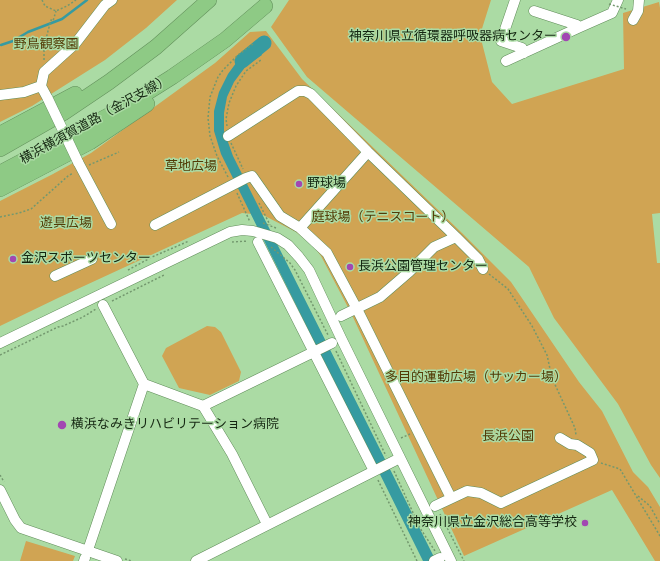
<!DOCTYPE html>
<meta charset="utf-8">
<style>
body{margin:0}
canvas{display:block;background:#abdba4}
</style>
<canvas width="660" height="561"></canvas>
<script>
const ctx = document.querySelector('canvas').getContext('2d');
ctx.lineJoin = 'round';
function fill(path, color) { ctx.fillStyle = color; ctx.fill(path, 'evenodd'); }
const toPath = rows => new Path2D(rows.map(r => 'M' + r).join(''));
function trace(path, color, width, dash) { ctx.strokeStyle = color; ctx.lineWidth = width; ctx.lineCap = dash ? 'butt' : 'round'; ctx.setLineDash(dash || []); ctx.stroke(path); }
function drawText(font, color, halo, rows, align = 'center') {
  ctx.font = font + ' "DejaVu Sans","Noto Sans JP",sans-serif'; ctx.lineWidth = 3; ctx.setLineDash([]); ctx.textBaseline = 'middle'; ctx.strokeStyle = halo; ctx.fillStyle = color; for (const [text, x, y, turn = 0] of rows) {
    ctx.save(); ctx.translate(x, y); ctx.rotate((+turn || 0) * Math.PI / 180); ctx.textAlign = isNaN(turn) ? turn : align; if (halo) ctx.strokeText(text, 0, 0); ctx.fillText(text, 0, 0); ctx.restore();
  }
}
const green = toPath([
 [0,0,177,0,146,28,105,60,32,106,0,122],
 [289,0,491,0,480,35,492,82,512,104,624,69,623,13,659,2,660,8,660,213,652,214,657,263,660,263,660,478,651,465,618,404,554,318,529,267,307,77,271,27],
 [266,31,302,79,462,233,511,282,579,382,602,411,633,472,648,487,660,507,660,561,655,561,612,490,464,556,352,315,321,256,313,246,296,232,263,215,242,213,58,298,0,326,0,201,53,174,91,153,215,63,250,32],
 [207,326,215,327,221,332,241,372,239,381,210,395,179,388,162,356,166,348],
 [26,541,75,556,73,561,20,561]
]);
const water = toPath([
 [256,46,262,55,246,66,234,82,227,97,224,113,224,131,233,156,436,561,423,561,221,154,214,131,214,111,219,92,228,74,239,59]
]);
const stream = toPath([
 [1,45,13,41,28,32,62,19,87,0]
]);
const river = toPath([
 [242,61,264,43]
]);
const path = toPath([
 [42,0,45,6,56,11,67,6,76,0],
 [44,60,44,47,48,31,51,20,53,21,56,11],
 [227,126,226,119,229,103,236,86,246,71,261,60],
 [231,143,243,169],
 [89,165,119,152],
 [228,177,217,156,210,136,208,118,210,97,218,77,223,70,238,55,253,44],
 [237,193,250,222],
 [259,203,270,225],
 [0,217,19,213,31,209,68,176,73,173],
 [263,223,276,228],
 [232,242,248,241],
 [271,247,290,263,295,270,328,335],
 [128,270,152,257,189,241],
 [489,274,508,289,532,326,547,355,552,378,575,428,576,435],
 [112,301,164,275],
 [336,351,386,456],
 [0,355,58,327,63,326,83,317,96,309],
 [401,438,410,434],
 [601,463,620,469,660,536],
 [394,471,420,528,435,551],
 [0,475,4,482],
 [378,480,417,561],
 [638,496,650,506,660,524],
 [440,514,464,561],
 [125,559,132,561]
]);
const minor = toPath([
 [515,0,501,41,522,48,524,53],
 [534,11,577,25,578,28,612,13,618,0],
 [633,20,638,11,639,0],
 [506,61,578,28],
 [0,95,24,92,41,86],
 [48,99,41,86,44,72,75,44,105,5,112,0],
 [228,136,298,91,305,91,311,94,368,152,456,237],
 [78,162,111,224],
 [155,225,246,178,252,176,280,216,300,228,327,253,357,309,451,498],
 [300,228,368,152],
 [258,242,372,467],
 [55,276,92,259],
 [103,305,144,384,203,406],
 [341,316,380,297,409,272,434,247,456,237,478,259,483,269],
 [0,343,230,232,242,230,253,231,277,238,288,245,299,257,309,270,341,338,451,561],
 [0,490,15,520,21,528,117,561],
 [435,506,467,491,481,493,501,503,593,460,590,453,577,445,570,444,560,438],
 [265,520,232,454,203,406,332,343],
 [89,547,144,384],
 [84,561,85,558],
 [196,561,400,458],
 [434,561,440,558]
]);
const highway = toPath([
 [0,134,75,94],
 [0,149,63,113,109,82,156,47,209,0],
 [0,173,121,109,172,77,225,40,265,6],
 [0,189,90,142,147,104]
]);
const pathBridge = toPath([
 [609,4,626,9]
]);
const minorBridge = toPath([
 [48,99,78,162]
]);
const markers = [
 [566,37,5,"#a247b2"],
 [299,184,4,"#a247b2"],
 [13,259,4,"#a247b2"],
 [350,267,4,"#a247b2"],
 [62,425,5,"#a247b2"],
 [585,523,4,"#a247b2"]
];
const poiNames = [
 ["神奈川県立循環器呼吸器病センター",557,37,"right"],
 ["野球場",307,184],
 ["金沢スポーツセンター",21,259],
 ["長浜公園管理センター",358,267],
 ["横浜なみきリハビリテーション病院",71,425],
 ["神奈川県立金沢総合高等学校",577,523,"right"]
];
const parkNames = [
 ["野鳥観察園",46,45],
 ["草地広場",191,167],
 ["庭球場（テニスコート）",383,218],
 ["遊具広場",66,224],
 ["多目的運動広場（サッカー場）",476,378],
 ["長浜公園",508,437]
];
const streetNames = [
 ["横浜横須賀道路（金沢支線）",95,120,-29]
];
fill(green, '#d0a453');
fill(water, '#369ba1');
trace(stream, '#369ba1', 2.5);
trace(river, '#369ba1', 15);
trace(minor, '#608d5a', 11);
trace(highway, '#63915c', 16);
trace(path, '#73986e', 1.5, [2, 2]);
trace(minor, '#fff', 10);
trace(highway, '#8eca85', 15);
trace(minorBridge, '#608d5a', 11, []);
trace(pathBridge, '#73986e', 1.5, [2, 2]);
trace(minorBridge, '#fff', 10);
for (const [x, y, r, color] of markers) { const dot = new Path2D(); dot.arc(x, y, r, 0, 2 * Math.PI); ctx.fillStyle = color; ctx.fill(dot); trace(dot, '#abdba4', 1.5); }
drawText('13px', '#142611', '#abdba4', poiNames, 'left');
drawText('13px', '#533b06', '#abdba4', parkNames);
drawText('13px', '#142611', '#abdba4', streetNames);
</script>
